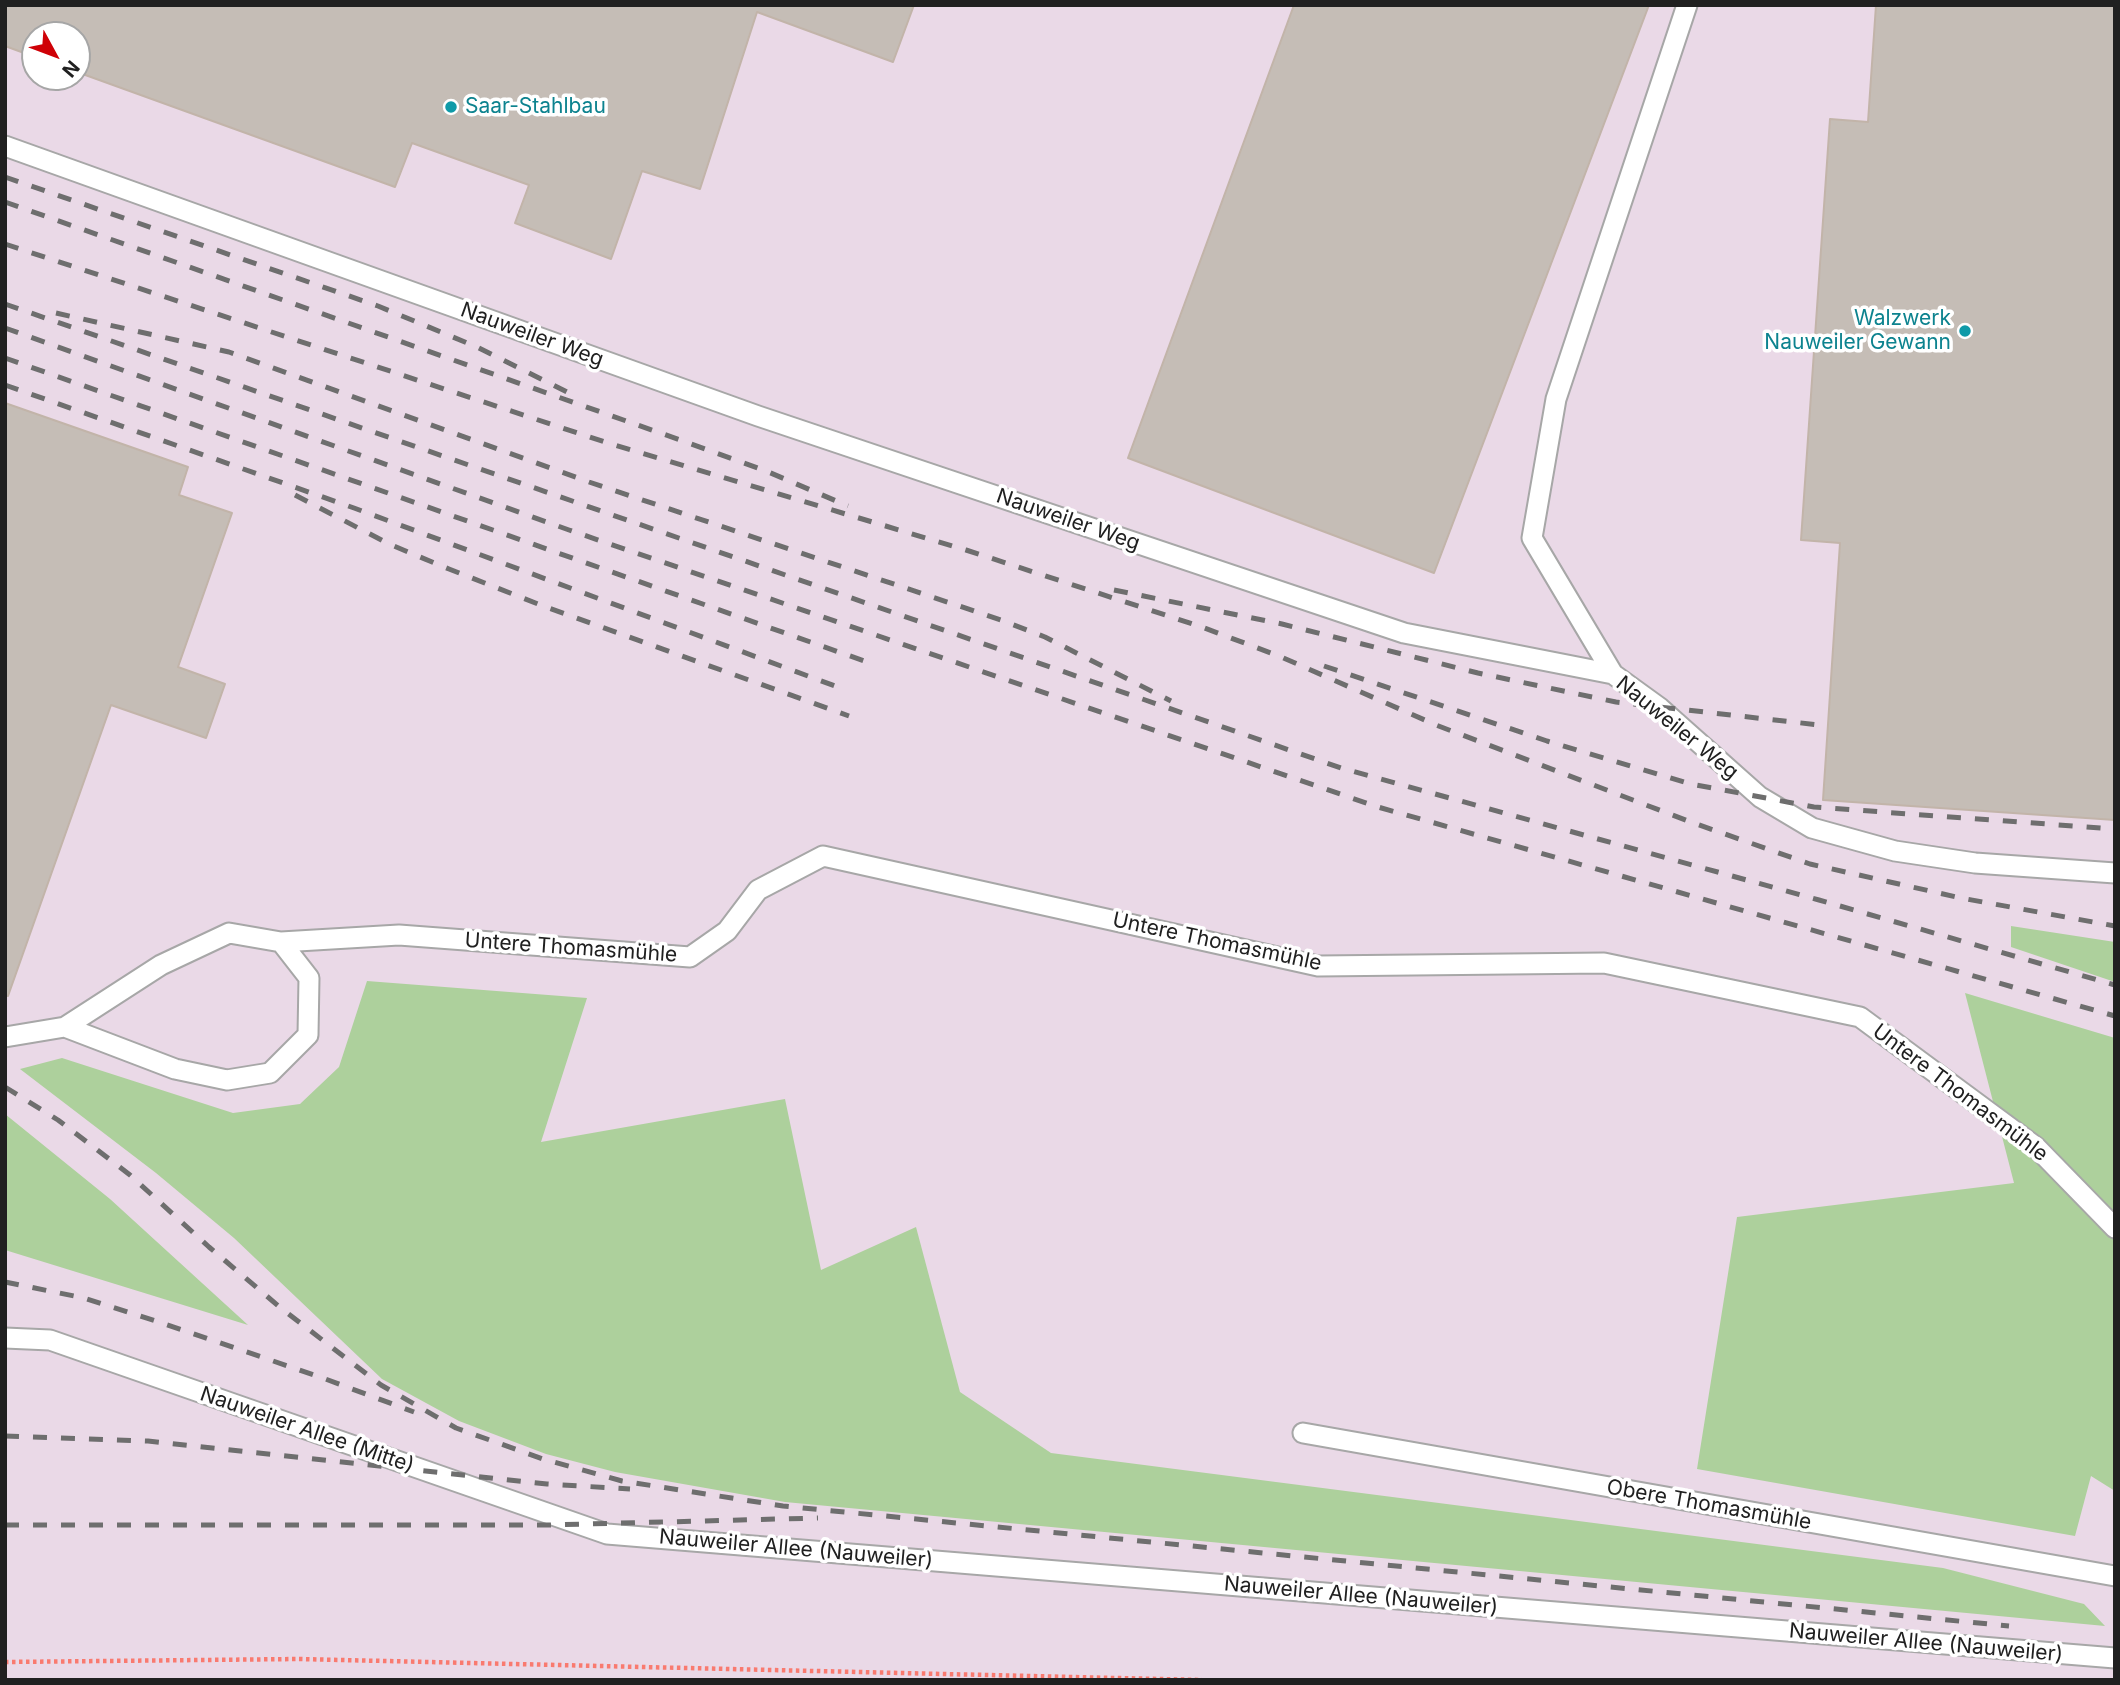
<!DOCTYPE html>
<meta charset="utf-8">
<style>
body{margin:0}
#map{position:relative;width:2120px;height:1685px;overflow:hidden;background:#f1ede7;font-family:Inter,sans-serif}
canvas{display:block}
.frame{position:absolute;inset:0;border:7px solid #202020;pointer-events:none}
.north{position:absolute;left:21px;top:21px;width:70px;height:70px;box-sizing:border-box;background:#fff;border:2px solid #a6a6a6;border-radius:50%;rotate:131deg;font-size:19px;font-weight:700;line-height:28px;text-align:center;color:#202020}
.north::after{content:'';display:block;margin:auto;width:24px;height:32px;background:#cf0107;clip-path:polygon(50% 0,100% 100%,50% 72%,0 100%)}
</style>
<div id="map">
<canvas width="2120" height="1685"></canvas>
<div class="frame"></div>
<div class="north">N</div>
</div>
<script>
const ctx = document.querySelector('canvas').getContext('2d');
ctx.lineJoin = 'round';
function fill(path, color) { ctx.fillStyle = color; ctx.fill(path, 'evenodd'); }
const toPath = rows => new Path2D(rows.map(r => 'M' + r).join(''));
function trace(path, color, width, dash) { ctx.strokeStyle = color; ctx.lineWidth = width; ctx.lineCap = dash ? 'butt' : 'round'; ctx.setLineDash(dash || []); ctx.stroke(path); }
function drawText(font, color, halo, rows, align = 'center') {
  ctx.font = font + ' Inter,sans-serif'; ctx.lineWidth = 7; ctx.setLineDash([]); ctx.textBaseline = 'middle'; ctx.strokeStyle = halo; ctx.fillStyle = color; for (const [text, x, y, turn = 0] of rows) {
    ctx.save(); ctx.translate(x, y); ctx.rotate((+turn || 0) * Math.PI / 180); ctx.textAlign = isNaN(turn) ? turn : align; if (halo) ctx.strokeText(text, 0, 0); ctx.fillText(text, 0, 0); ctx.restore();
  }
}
const industrial = toPath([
 [5,5,2115,5,2115,1680,5,1680],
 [35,35,77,35,77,77,35,77]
]);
const forest = toPath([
 [2011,926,2115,942,2115,982,2011,947],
 [367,981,587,998,541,1142,785,1099,821,1270,916,1227,960,1392,1051,1453,1943,1568,2084,1604,2105,1626,785,1502,615,1472,546,1454,459,1421,382,1379,234,1238,156,1173,20,1069,62,1058,233,1113,300,1104,339,1067],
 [1965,993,2115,1038,2115,1491,2091,1476,2075,1536,1697,1469,1737,1217,2014,1183],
 [5,1114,110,1199,248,1325,5,1250]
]);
const building = toPath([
 [5,5,914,5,893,62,757,12,700,189,642,171,611,259,515,223,529,185,412,143,395,187,77,72,77,35,35,35,35,57,5,46,5,5],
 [1294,5,1649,5,1434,573,1128,458,1294,5],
 [1876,5,2115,5,2115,820,1823,800,1840,543,1801,540,1830,119,1868,122,1876,5],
 [5,403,188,467,179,495,232,513,178,667,225,684,206,738,111,705,8,996,5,995,5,403]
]);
const path = toPath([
 [5,1662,299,1659,1202,1680]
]);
const service = toPath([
 [5,146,758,416,1404,633,1613,674,1660,708,1760,797,1812,828,1895,851,1975,863,2115,873],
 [1613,674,1532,538,1556,399,1687,5],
 [281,942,309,978,308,1035,270,1073,227,1080,175,1069,65,1027,161,965,229,933,281,942,399,935,690,957,727,931,758,890,823,856,1318,966,1604,963,1860,1017,2036,1147,2115,1228],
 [5,1037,65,1027],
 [5,1338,50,1340,607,1534,2115,1658],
 [1303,1433,2115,1576]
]);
const rail = toPath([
 [5,177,378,306,477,347,571,394],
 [5,202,683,441,766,471,848,506],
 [5,244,608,443,966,550,1199,626,1279,656,1436,725,1688,821,1810,864,1961,898,2115,926],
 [5,304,1341,768,1819,900,2115,985],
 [56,313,229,352,589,482,1001,620,1045,637,1171,701],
 [5,328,569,530,1378,807,2115,1016],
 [5,358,870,663],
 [5,385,354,508,843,689],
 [295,495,389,544,449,569,543,606,849,716],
 [1114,590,1282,624,1478,673,1616,702,1828,726],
 [1324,666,1547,741,1691,784,1814,807,2115,829],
 [5,1087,58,1120,130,1175,209,1247,282,1309,381,1385,456,1428,543,1459,622,1481,783,1506,2009,1626],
 [5,1282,84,1298,159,1322,320,1377,414,1412],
 [5,1436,148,1441,547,1484,630,1489],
 [5,1525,547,1525,818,1518]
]);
const markers = [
 [451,107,7,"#0f9aa8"],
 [1965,331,7,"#0f9aa8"]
];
const cultureNames = [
 ["Saar-Stahlbau",465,107],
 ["Walzwerk",1951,319,"right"],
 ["Nauweiler Gewann",1951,343,"right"]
];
const streetNames = [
 ["Nauweiler Weg",532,335,20],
 ["Nauweiler Weg",1068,520,19],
 ["Nauweiler Weg",1677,728,39],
 ["Untere Thomasmühle",1217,942,12],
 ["Untere Thomasmühle",571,948,4],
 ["Untere Thomasmühle",1960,1093,37],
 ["Nauweiler Allee (Mitte)",307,1430,19],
 ["Obere Thomasmühle",1709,1505,10],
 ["Nauweiler Allee (Nauweiler)",796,1549,5],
 ["Nauweiler Allee (Nauweiler)",1361,1596,5],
 ["Nauweiler Allee (Nauweiler)",1926,1643,5]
];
fill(industrial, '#ead9e7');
fill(forest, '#add09c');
fill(building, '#c5bdb6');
trace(building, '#c2b4a9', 2);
trace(service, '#a7a7a7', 23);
trace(path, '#f97a6f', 4.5, [3.5, 3.5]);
trace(service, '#fff', 19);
trace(rail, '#6e6e6e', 5, [14, 14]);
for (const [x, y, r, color] of markers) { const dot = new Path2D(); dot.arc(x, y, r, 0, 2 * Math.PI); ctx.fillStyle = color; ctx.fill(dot); trace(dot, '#fff', 2.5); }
drawText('21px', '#0d838f', '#fff', cultureNames, 'left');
drawText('21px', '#202020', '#fff', streetNames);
</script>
